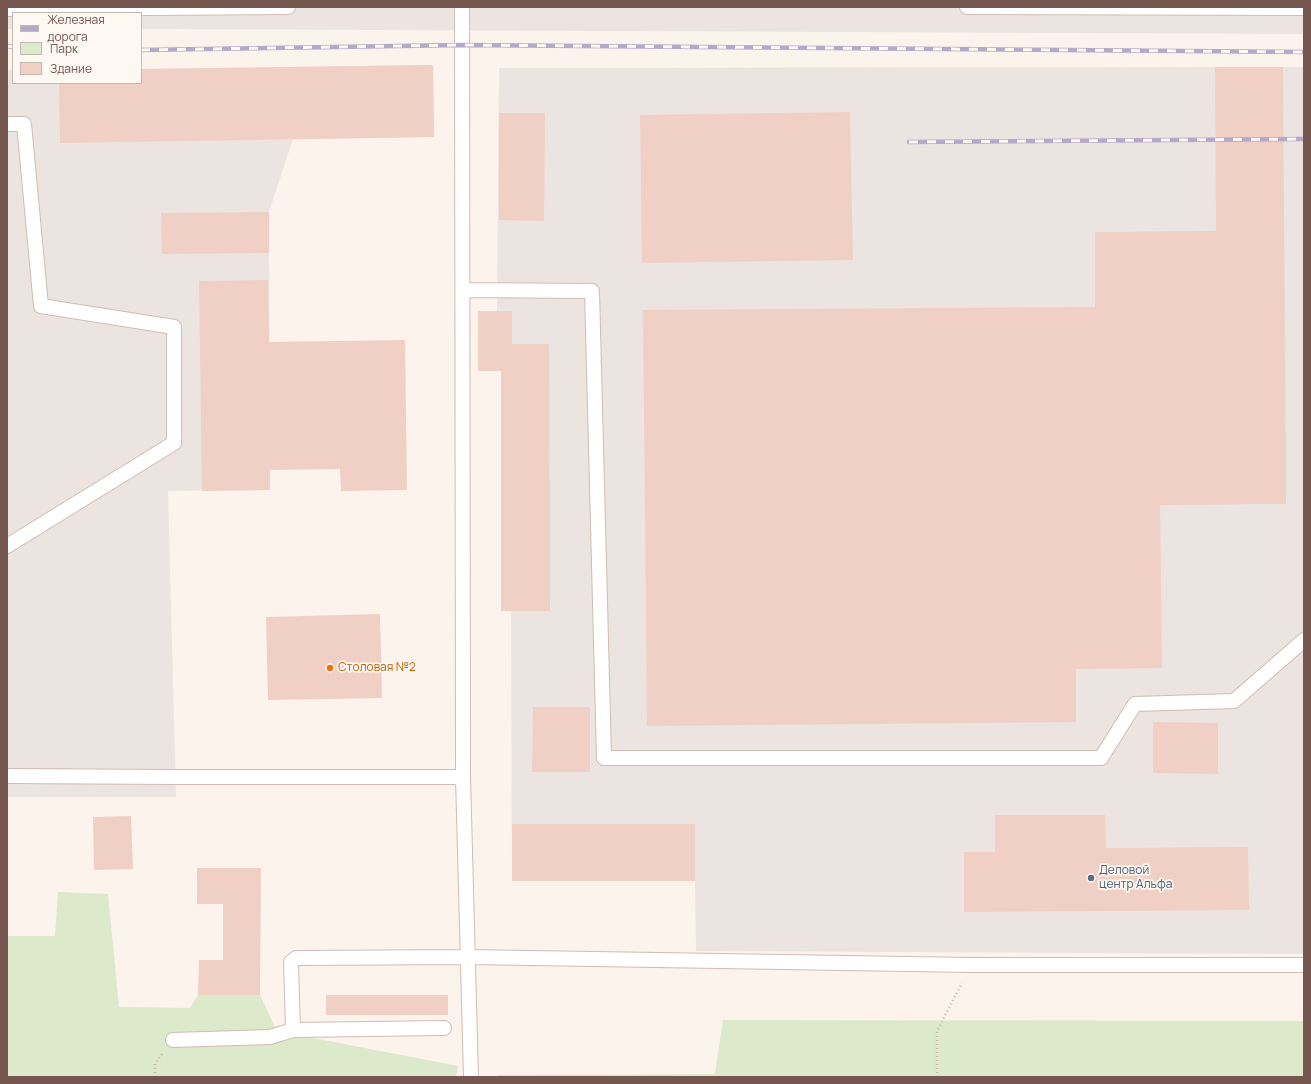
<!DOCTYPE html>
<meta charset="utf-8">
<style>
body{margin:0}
#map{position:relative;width:1311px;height:1084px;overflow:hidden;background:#fcf3ec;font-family:Manrope,sans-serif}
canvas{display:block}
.frame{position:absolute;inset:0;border:8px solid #765750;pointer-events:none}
.legend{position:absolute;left:12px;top:12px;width:130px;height:72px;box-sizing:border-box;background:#fef8f3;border:1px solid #c8b8b2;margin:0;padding:5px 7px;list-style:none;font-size:12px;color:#765750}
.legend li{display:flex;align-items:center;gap:8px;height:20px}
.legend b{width:20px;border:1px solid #c8b8b2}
</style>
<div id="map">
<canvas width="1311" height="1084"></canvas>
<div class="frame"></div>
<ul class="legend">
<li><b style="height:5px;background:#b4a9c6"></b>Железная дорога</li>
<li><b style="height:11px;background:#dce9ca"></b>Парк</li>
<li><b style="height:11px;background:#f0cfc5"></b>Здание</li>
</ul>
</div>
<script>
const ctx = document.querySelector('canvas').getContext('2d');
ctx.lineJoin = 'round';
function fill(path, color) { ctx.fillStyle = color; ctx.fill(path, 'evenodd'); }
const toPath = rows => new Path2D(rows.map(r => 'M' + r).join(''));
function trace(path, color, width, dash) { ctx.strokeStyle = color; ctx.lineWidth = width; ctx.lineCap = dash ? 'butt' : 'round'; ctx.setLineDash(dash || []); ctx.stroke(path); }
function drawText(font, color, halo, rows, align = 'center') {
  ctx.font = font + ' Manrope,sans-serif'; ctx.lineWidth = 3.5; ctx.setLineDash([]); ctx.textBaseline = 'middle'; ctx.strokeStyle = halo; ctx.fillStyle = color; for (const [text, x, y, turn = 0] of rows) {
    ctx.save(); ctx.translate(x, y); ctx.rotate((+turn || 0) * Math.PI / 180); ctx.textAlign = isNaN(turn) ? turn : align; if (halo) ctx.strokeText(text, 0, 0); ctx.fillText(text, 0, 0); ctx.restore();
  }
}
const industrial = toPath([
 [7,7,1304,7,1304,34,141,29,141,13,13,13,13,29,7,29],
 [433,65,434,137,293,139,269,212,270,490,168,491,176,797,7,797,7,70,13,70,13,83,141,83,141,69],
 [1304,67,1304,954,696,951,695,881,512,881,511,611,501,611,501,371,478,371,478,311,497,311,499,68]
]);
const green = toPath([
 [58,892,108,894,119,1007,190,1008,198,995,260,995,277,1031,458,1066,456,1077,7,1077,7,936,55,936],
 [723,1020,1304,1021,1304,1077,497,1077,497,1075,715,1074]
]);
const building = toPath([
 [433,65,434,137,60,143,59,83,141,83,141,69],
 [1215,67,1283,67,1286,504,1160,505,1162,668,1076,669,1076,722,647,726,643,310,1095,307,1095,232,1216,231],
 [850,112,853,260,642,263,640,115],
 [499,113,545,113,544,221,499,220],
 [269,212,269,253,162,254,161,213],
 [268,280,269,342,405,340,407,490,341,491,340,469,270,470,270,490,202,491,199,281],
 [478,311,512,311,512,344,549,344,550,611,501,611,501,371,478,371],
 [380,614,382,698,268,700,266,617],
 [533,707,590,707,590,772,532,772],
 [1153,722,1218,723,1218,774,1153,773],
 [995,815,1105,815,1106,848,1248,847,1249,910,964,912,964,852,995,852],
 [131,816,133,869,94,870,93,817],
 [512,824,695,824,695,881,512,881],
 [197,868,261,868,260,995,198,995,199,960,223,960,223,904,197,904],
 [326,995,448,995,448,1015,326,1015]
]);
const path = toPath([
 [155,1077,155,1064,162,1054],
 [937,1077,937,1031,962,983]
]);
const service = toPath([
 [462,7,463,777,471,1077],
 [967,7,1304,8],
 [7,9,288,7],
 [7,124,24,124,41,306,174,327,174,443,7,546],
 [463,290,592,291,604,758,1101,758,1135,704,1234,701,1304,640],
 [7,776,175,777,463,777],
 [293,1030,444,1028],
 [173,1040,270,1037,293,1030,291,962,296,958,468,957,971,965,1304,965]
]);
const rail = toPath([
 [7,46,13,47],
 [141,50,463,45,1304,52],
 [909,142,1304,139]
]);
const markers = [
 [330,668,4,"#e8710a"],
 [1091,878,4,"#5c6f8a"]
];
const foodNames = [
 ["Столовая №2",338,668]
];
const serviceNames = [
 ["Деловой",1099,871],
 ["центр Альфа",1099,885]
];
fill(industrial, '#ece4e1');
fill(green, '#dce9ca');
fill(building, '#f0cfc5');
trace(service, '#d0bcb4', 16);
trace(path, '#d5b2a8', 2.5, [1, 3]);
trace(service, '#fff', 14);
trace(rail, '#b4a9c6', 4.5);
trace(rail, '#fef8f3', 3, [9]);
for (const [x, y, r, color] of markers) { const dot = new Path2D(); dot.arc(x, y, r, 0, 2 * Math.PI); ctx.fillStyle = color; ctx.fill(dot); trace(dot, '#fef8f3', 1.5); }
drawText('12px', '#c56008', '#fef8f3', foodNames, 'left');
drawText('12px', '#4e5e75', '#fef8f3', serviceNames, 'left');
</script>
